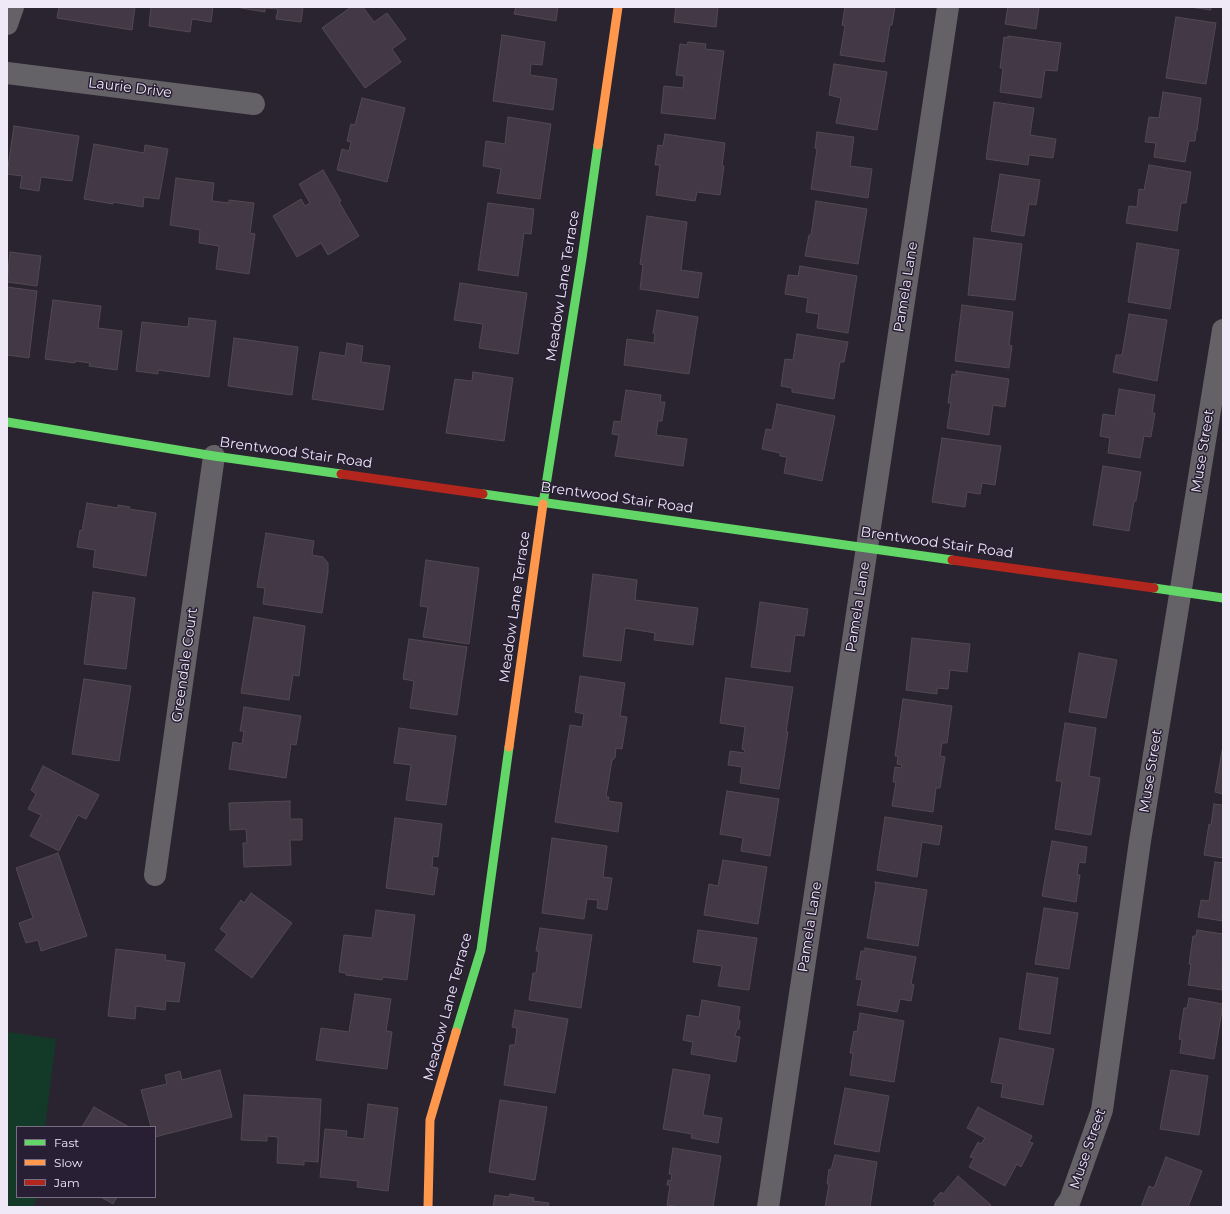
<!DOCTYPE html>
<style>
body{margin:0}
#map{position:relative;width:1230px;height:1214px;overflow:hidden;background:#2a2430;font-family:Montserrat,sans-serif}
canvas{display:block}
.frame{position:absolute;inset:0;border:8px solid #eee8f7;pointer-events:none}
.legend{position:absolute;left:16px;top:1126px;width:140px;height:72px;box-sizing:border-box;background:#291f35;border:1px solid #786f83;margin:0;padding:5px 7px;list-style:none;font-size:12px;color:#eee8f7}
.legend li{display:flex;align-items:center;gap:8px;height:20px}
.legend b{width:20px;border:1px solid #786f83}
</style>
<div id="map">
<canvas width="1230" height="1214"></canvas>
<div class="frame"></div>
<ul class="legend">
<li><b style="height:5px;background:#63d668"></b>Fast</li>
<li><b style="height:5px;background:#ff974d"></b>Slow</li>
<li><b style="height:5px;background:#b3261e"></b>Jam</li>
</ul>
</div>
<script>
const ctx = document.querySelector('canvas').getContext('2d');
ctx.lineJoin = 'round';
function fill(path, color) { ctx.fillStyle = color; ctx.fill(path, 'evenodd'); }
const toPath = rows => new Path2D(rows.map(r => 'M' + r).join(''));
function trace(path, color, width, dash) { ctx.strokeStyle = color; ctx.lineWidth = width; ctx.lineCap = dash ? 'butt' : 'round'; ctx.setLineDash(dash || []); ctx.stroke(path); }
function drawText(font, color, halo, rows, align = 'center') {
  ctx.font = font + ' Montserrat,sans-serif'; ctx.lineWidth = 3; ctx.setLineDash([]); ctx.textBaseline = 'middle'; ctx.strokeStyle = halo; ctx.fillStyle = color; for (const [text, x, y, turn = 0] of rows) {
    ctx.save(); ctx.translate(x, y); ctx.rotate((+turn || 0) * Math.PI / 180); ctx.textAlign = isNaN(turn) ? turn : align; if (halo) ctx.strokeText(text, 0, 0); ctx.fillText(text, 0, 0); ctx.restore();
  }
}
const green = toPath([
 [7,1032,56,1039,45,1127,17,1127,17,1197,36,1197,34,1207,7,1207]
]);
const building = toPath([
 [59,7,135,7,132,30,57,18,59,7],
 [151,7,213,7,211,22,192,19,190,32,149,26,151,7],
 [235,7,303,7,301,22,276,19,278,9,265,8,265,12,235,7],
 [351,7,363,7,374,22,387,13,406,39,392,49,401,62,365,88,322,28,351,7],
 [516,7,558,7,556,21,514,14,516,7],
 [676,7,718,7,716,27,674,22,676,7],
 [845,7,895,7,892,25,890,25,884,62,840,55,845,26,842,25,845,7],
 [1008,7,1039,7,1036,29,1005,24,1008,7],
 [1190,7,1211,7,1211,10,1190,7],
 [1176,17,1216,23,1206,84,1166,78,1176,17],
 [502,35,545,42,542,65,531,64,530,75,557,79,553,110,493,101,502,35],
 [1008,36,1061,43,1057,71,1045,70,1041,98,1000,92,1003,68,1000,68,1004,37,1008,38,1008,36],
 [688,42,706,44,705,49,724,51,715,119,661,113,664,86,683,88,684,76,676,75,680,44,687,45,688,42],
 [834,64,887,72,877,130,836,123,841,98,829,95,834,64],
 [1163,92,1201,98,1197,131,1196,131,1195,141,1189,141,1185,162,1154,157,1156,143,1145,142,1149,117,1159,118,1163,92],
 [362,98,405,108,387,182,337,170,342,149,349,151,351,142,347,141,351,124,355,125,362,98],
 [994,102,1034,108,1030,135,1056,139,1053,158,1029,155,1028,165,986,159,994,102],
 [508,117,551,124,540,199,497,193,501,169,483,166,486,141,505,144,508,117],
 [14,126,79,136,72,181,41,177,39,191,20,188,22,176,7,174,14,126],
 [817,132,854,137,850,166,872,169,868,198,811,189,817,149,815,148,817,132],
 [665,134,725,143,722,166,724,166,720,195,697,192,695,201,656,195,660,165,655,165,658,145,663,146,665,134],
 [94,144,144,153,145,145,168,149,159,199,144,197,143,207,113,202,113,204,84,199,94,144],
 [1149,165,1191,172,1186,203,1181,203,1177,231,1126,223,1129,206,1137,207,1139,189,1144,190,1149,165],
 [323,170,341,201,339,202,359,236,328,255,321,243,297,257,273,216,301,199,305,206,310,203,299,184,323,170],
 [1000,174,1040,180,1036,205,1029,204,1024,236,991,231,1000,174],
 [176,178,214,183,212,201,229,203,229,200,254,203,250,233,255,234,249,274,216,269,219,246,199,243,200,230,170,225,176,178],
 [816,201,867,209,858,264,805,256,809,235,811,235,816,201],
 [488,203,534,209,531,234,524,233,518,276,478,270,488,203],
 [647,216,687,222,681,270,702,273,698,298,640,289,643,265,640,264,647,216],
 [974,238,1022,244,1015,300,968,295,974,238],
 [1137,243,1179,250,1170,309,1128,302,1137,243],
 [10,252,41,256,37,286,7,282,10,252],
 [800,266,857,276,848,333,817,328,819,314,806,312,808,298,785,294,788,275,798,276,800,266],
 [460,283,527,293,518,354,479,348,483,324,454,320,460,283],
 [7,287,37,291,29,358,7,355,7,287],
 [53,300,101,306,98,328,122,331,117,370,89,366,90,363,75,361,75,363,45,359,53,300],
 [962,305,1013,312,1009,345,1012,346,1009,368,955,361,962,305],
 [657,310,698,317,689,374,624,365,627,339,654,343,655,334,653,333,657,310],
 [1129,314,1167,320,1157,381,1113,372,1116,355,1122,355,1129,314],
 [189,318,216,321,209,377,158,370,158,374,136,371,142,322,188,327,189,318],
 [797,334,848,342,844,362,840,362,834,399,792,392,792,388,781,386,785,359,793,360,797,334],
 [234,338,298,347,292,395,228,386,234,338],
 [347,343,363,346,361,362,390,366,383,410,312,399,320,352,345,356,347,343],
 [956,371,1009,379,1005,407,993,405,989,435,947,428,951,403,948,403,952,374,956,375,956,371],
 [473,372,513,378,504,441,446,433,455,379,472,381,473,372],
 [1119,389,1155,395,1152,413,1155,413,1151,437,1144,436,1140,458,1108,453,1110,438,1100,436,1103,414,1115,416,1119,389],
 [626,390,661,395,660,402,665,402,662,421,658,421,656,435,687,439,683,466,615,456,619,435,612,434,614,421,621,422,626,390],
 [777,404,835,416,822,481,784,473,787,457,780,456,780,453,762,449,766,429,772,430,777,404],
 [942,438,1001,446,995,485,982,483,980,494,967,492,965,507,932,502,942,438],
 [1103,466,1141,472,1136,501,1134,501,1129,531,1093,525,1103,466],
 [87,503,118,508,118,505,130,507,129,509,156,513,146,576,93,567,95,550,77,547,80,530,82,531,87,503],
 [266,533,314,541,312,555,323,557,328,563,328,572,322,613,263,604,265,588,257,587,266,533],
 [426,560,479,568,469,644,423,637,428,607,420,606,426,560],
 [593,574,637,580,635,600,698,608,693,645,654,640,655,633,625,628,621,661,583,656,593,574],
 [93,592,135,598,126,669,84,664,93,592],
 [760,602,808,609,804,636,795,635,790,672,751,667,760,602],
 [254,617,305,626,299,676,293,675,289,700,241,693,254,617],
 [912,638,970,644,967,672,950,670,948,689,937,688,937,694,906,690,912,638],
 [409,639,467,647,457,715,410,708,414,681,403,679,409,639],
 [1079,653,1117,660,1106,718,1069,712,1079,653],
 [580,676,625,683,620,716,627,717,622,749,616,748,615,758,614,758,613,760,612,760,606,797,609,797,608,801,622,803,618,832,555,822,570,725,582,727,584,714,575,712,580,676],
 [726,678,793,687,786,732,788,732,779,789,740,783,742,767,728,765,730,751,744,753,745,750,742,749,745,727,720,723,726,678],
 [84,679,131,686,119,761,72,754,84,679],
 [903,699,952,706,947,743,942,743,940,756,945,757,940,788,936,788,933,812,892,806,896,782,893,782,895,767,901,768,902,765,897,764,898,756,895,756,903,699],
 [244,707,301,716,296,745,291,744,286,778,229,769,233,742,242,744,244,731,240,731,244,707],
 [1065,723,1096,728,1089,776,1100,778,1091,835,1055,829,1062,781,1056,781,1065,723],
 [399,728,456,736,446,805,406,800,411,765,394,763,399,728],
 [1223,745,1223,794,1215,792,1223,745],
 [43,766,99,795,86,819,78,815,59,851,30,836,41,815,28,809,36,794,31,790,43,766],
 [727,791,779,799,770,856,741,851,743,838,720,834,727,791],
 [290,801,290,819,302,819,302,840,290,840,291,865,244,867,243,843,247,843,246,829,230,830,229,803,290,801],
 [1214,804,1223,805,1223,858,1204,855,1209,824,1211,825,1214,804],
 [885,817,942,826,939,845,922,842,917,877,877,870,885,817],
 [395,818,442,824,438,857,433,856,432,867,438,868,434,895,386,888,395,818],
 [552,838,607,846,603,877,612,878,607,910,597,908,598,900,587,899,584,919,542,913,552,838],
 [1052,841,1087,847,1085,863,1079,862,1077,875,1080,875,1076,902,1042,896,1052,841],
 [58,853,87,936,41,951,38,940,26,943,19,923,33,918,16,868,58,853],
 [723,860,767,867,758,924,704,915,709,884,718,886,723,860],
 [1215,862,1223,863,1223,921,1198,917,1201,900,1209,901,1215,862],
 [875,882,927,890,918,946,867,938,876,885,875,882],
 [251,893,292,923,252,978,215,950,227,934,220,929,241,900,244,903,251,893],
 [1044,908,1078,913,1069,969,1035,964,1044,908],
 [376,910,415,915,407,980,383,977,382,980,346,975,346,973,339,972,344,935,372,938,376,910],
 [540,928,592,935,581,1008,529,1000,533,973,536,973,539,951,536,951,540,928],
 [698,930,757,938,749,990,718,986,722,966,693,962,698,930],
 [1197,930,1223,934,1222,990,1188,985,1191,964,1189,964,1193,936,1196,936,1197,930],
 [865,948,916,957,911,984,914,985,911,1001,900,999,897,1012,857,1005,862,980,856,979,861,951,865,951,865,948],
 [116,949,166,955,165,960,185,963,179,1002,166,1001,165,1010,136,1006,135,1019,108,1016,116,949],
 [1027,973,1058,978,1050,1034,1019,1029,1027,973],
 [355,994,391,999,386,1031,392,1032,387,1069,316,1060,321,1028,349,1032,355,994],
 [1189,998,1223,1004,1214,1059,1180,1053,1182,1040,1179,1039,1184,1008,1187,1008,1189,998],
 [702,1000,740,1007,738,1020,740,1021,739,1029,737,1029,735,1036,740,1037,736,1062,691,1054,693,1042,683,1040,687,1015,699,1017,702,1000],
 [515,1010,568,1019,555,1093,504,1085,510,1045,515,1045,517,1028,512,1027,515,1010],
 [860,1013,904,1021,894,1082,850,1075,853,1053,850,1053,854,1031,857,1032,860,1013],
 [1000,1038,1054,1049,1043,1105,1001,1097,1003,1084,991,1082,1000,1038],
 [673,1069,710,1075,703,1115,722,1118,718,1143,691,1138,692,1134,663,1129,673,1069],
 [220,1070,232,1117,155,1137,155,1127,151,1127,141,1090,167,1084,165,1075,180,1071,182,1080,220,1070],
 [1171,1070,1208,1076,1199,1135,1160,1129,1171,1070],
 [845,1088,889,1096,879,1152,834,1144,845,1088],
 [244,1095,321,1099,318,1162,304,1161,304,1165,277,1163,278,1137,267,1136,267,1141,241,1140,244,1095],
 [500,1100,547,1107,535,1180,489,1172,500,1100],
 [368,1104,398,1108,388,1191,357,1187,358,1181,320,1177,325,1129,347,1131,346,1137,364,1139,368,1104],
 [94,1107,129,1127,82,1127,94,1107],
 [978,1107,1032,1136,1029,1142,1033,1143,1021,1167,1017,1164,1005,1186,969,1167,974,1158,970,1157,978,1142,981,1144,985,1138,967,1128,978,1107],
 [673,1148,721,1156,713,1207,680,1207,667,1205,670,1185,667,1185,668,1180,671,1181,672,1174,669,1174,673,1148],
 [835,1155,877,1162,870,1207,825,1207,829,1184,827,1184,829,1169,831,1170,835,1155],
 [1166,1157,1202,1171,1188,1207,1141,1207,1149,1186,1154,1188,1166,1157],
 [958,1176,991,1205,989,1207,933,1207,936,1203,933,1201,941,1192,943,1194,958,1176],
 [510,1194,534,1198,533,1201,549,1203,548,1207,493,1207,495,1195,509,1197,510,1194],
 [101,1197,117,1197,113,1204,101,1197]
]);
const street = toPath([
 [7,24,13,7],
 [7,73,254,104],
 [155,875,214,456],
 [768,1207,948,7],
 [1065,1207,1070,1200,1102,1110,1140,841,1223,330]
]);
const fast = toPath([
 [7,422,214,456,341,474],
 [483,494,952,560],
 [543,504,582,258,598,145],
 [1154,588,1223,598],
 [456,1032,481,950,509,747]
]);
const slow = toPath([
 [598,145,618,7],
 [509,747,543,504],
 [428,1207,430,1120,456,1032]
]);
const jam = toPath([
 [341,474,483,494],
 [952,560,1154,588]
]);
const streetNames = [
 ["Laurie Drive",130,88,7],
 ["Meadow Lane Terrace",563,286,-81],
 ["Pamela Lane",906,287,-81],
 ["Muse Street",1203,451,-81],
 ["Brentwood Stair Road",296,453,8],
 ["Brentwood Stair Road",617,498,8],
 ["Brentwood Stair Road",937,543,8],
 ["Meadow Lane Terrace",515,607,-82],
 ["Pamela Lane",858,607,-81],
 ["Greendale Court",185,665,-82],
 ["Muse Street",1151,771,-81],
 ["Pamela Lane",810,927,-81],
 ["Meadow Lane Terrace",448,1007,-75],
 ["Muse Street",1088,1149,-71]
];
fill(green, '#133a29');
fill(building, '#433946');
trace(building, '#514953', 1);
trace(street, '#646167', 22);
trace(fast, '#63d668', 9);
trace(slow, '#ff974d', 9);
trace(jam, '#b3261e', 9);
drawText('14px', '#eee8f7', '#291f35', streetNames);
</script>
